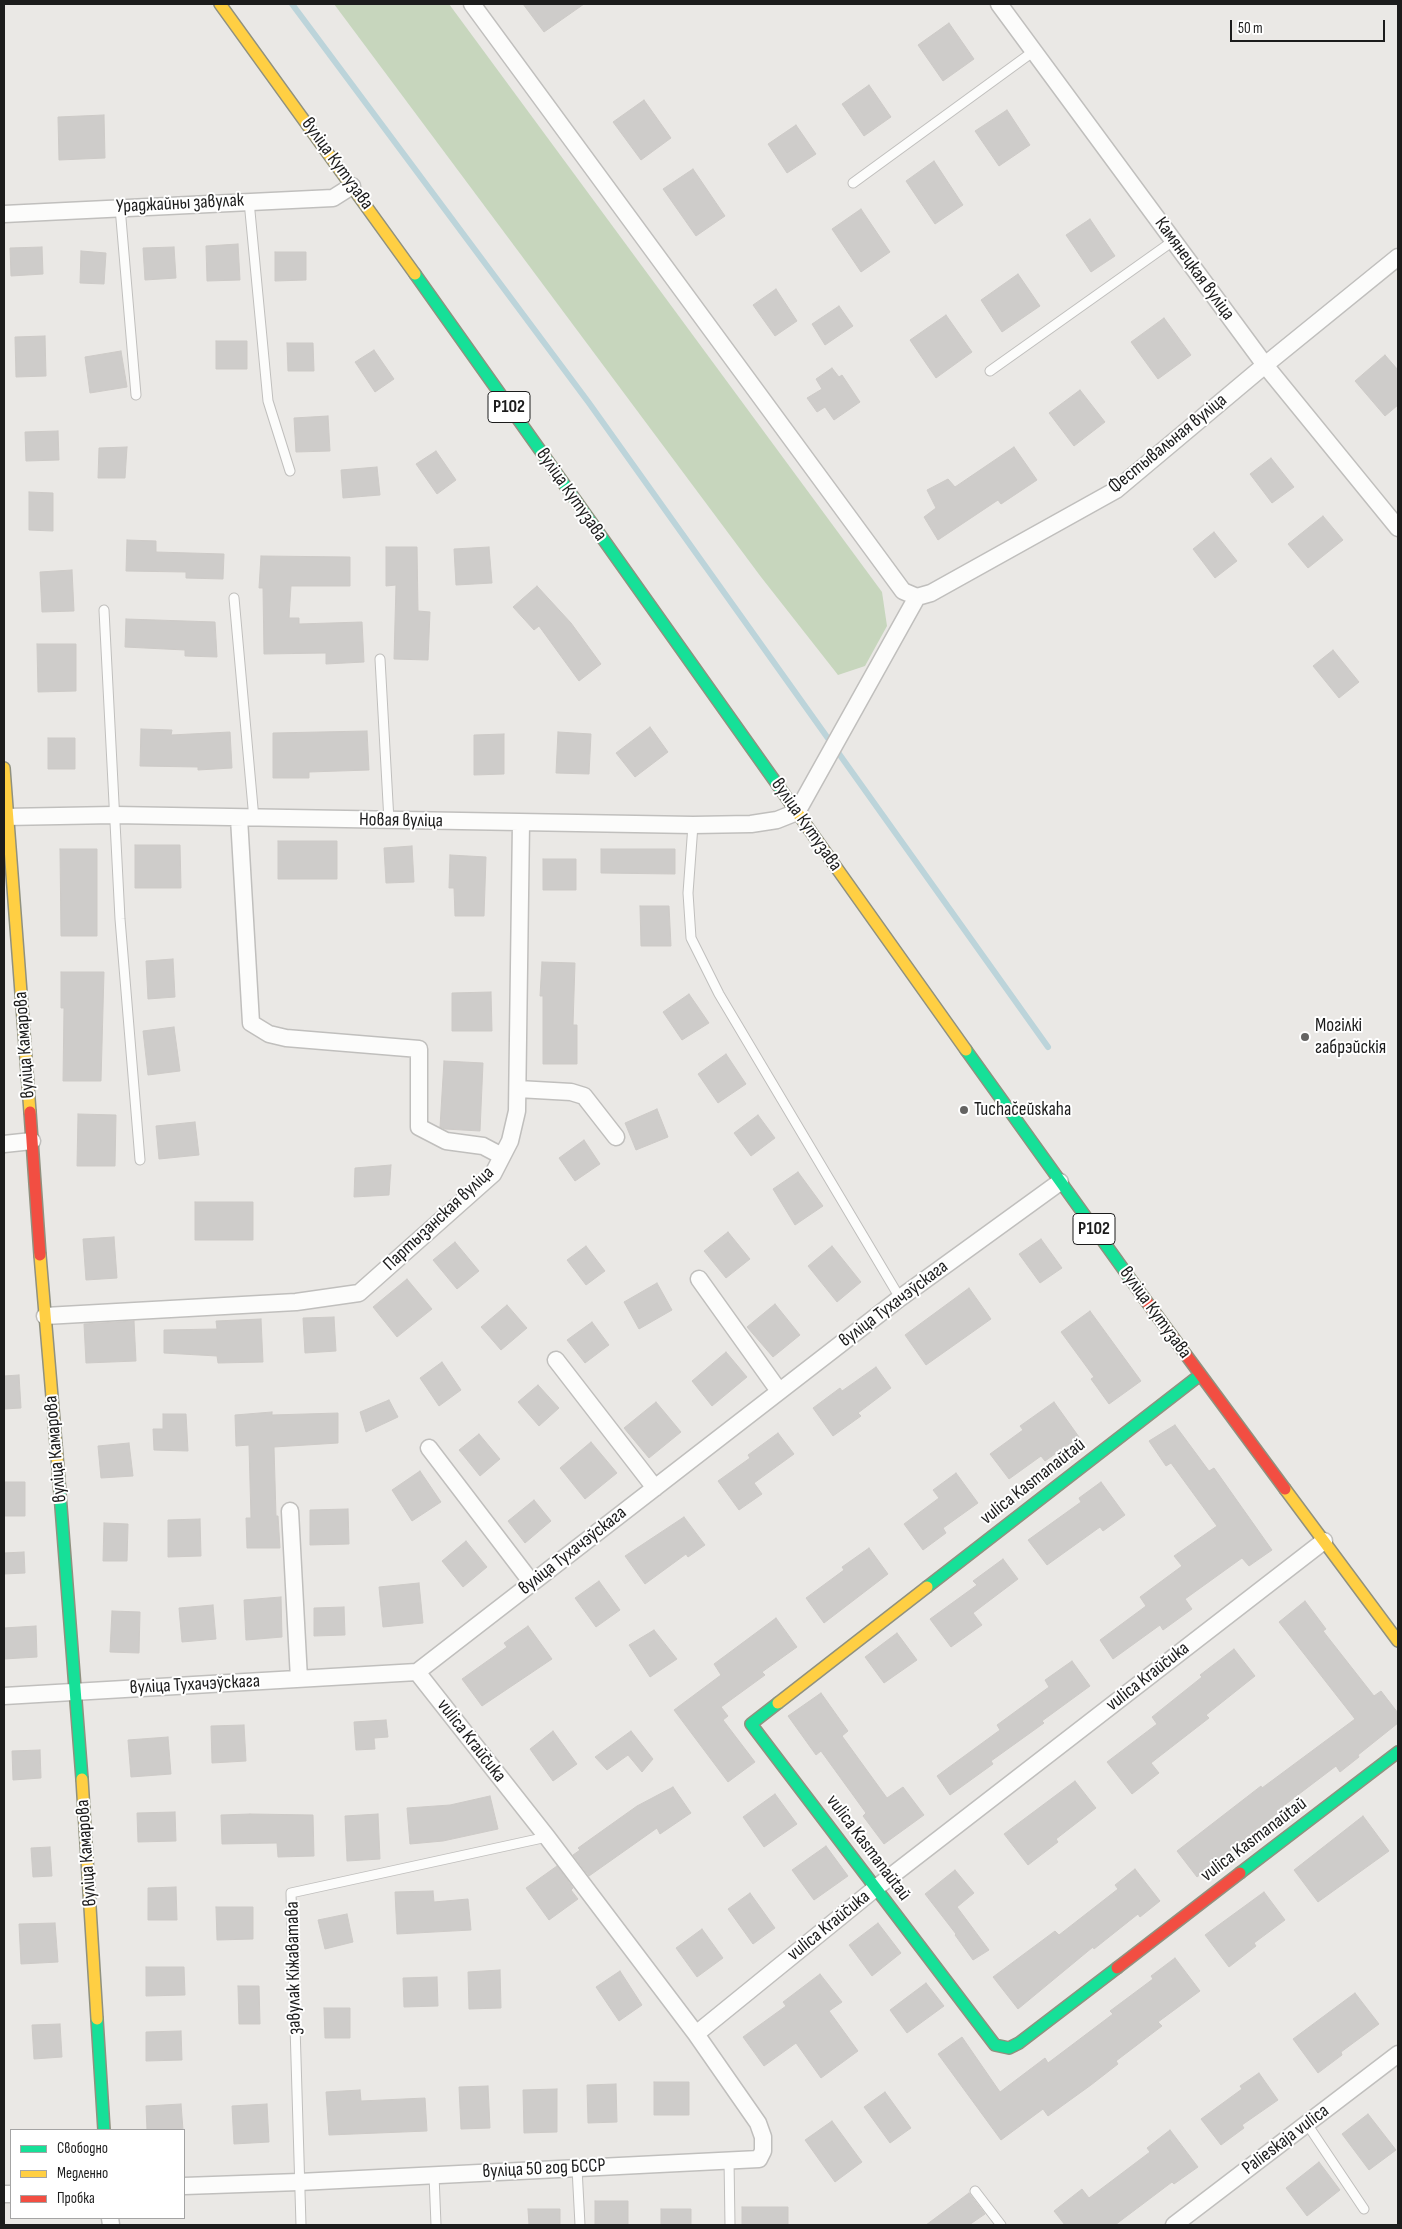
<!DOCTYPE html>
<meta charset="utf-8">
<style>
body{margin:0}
#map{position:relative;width:1402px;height:2229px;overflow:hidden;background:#eae8e5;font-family:"Sofia Sans Condensed",sans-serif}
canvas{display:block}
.frame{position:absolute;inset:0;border:5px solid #1c1c1c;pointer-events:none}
.legend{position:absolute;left:10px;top:2129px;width:175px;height:90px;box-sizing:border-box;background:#fff;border:1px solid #a4a4a4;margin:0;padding:6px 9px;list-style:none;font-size:15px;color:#1c1c1c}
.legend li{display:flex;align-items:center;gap:10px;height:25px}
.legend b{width:25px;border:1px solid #a4a4a4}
.scale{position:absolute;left:1230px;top:20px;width:155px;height:22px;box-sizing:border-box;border:2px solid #1c1c1c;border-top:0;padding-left:6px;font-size:15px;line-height:18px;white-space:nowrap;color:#1c1c1c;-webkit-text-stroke:4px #fff;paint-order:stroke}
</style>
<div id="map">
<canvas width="1402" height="2229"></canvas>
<div class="frame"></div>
<ul class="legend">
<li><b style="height:6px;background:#16e098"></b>Свободно</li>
<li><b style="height:6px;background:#ffcf43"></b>Медленно</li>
<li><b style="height:6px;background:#f24e42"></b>Пробка</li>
</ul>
<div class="scale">50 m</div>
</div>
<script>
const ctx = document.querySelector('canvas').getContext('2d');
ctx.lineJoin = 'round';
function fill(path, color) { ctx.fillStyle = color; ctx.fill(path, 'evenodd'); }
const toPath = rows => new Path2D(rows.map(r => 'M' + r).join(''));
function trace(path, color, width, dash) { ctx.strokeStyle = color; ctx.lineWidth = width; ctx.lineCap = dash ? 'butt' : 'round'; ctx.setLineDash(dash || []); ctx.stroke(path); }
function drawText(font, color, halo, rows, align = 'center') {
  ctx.font = font + ' "Sofia Sans Condensed",sans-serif'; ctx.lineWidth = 4; ctx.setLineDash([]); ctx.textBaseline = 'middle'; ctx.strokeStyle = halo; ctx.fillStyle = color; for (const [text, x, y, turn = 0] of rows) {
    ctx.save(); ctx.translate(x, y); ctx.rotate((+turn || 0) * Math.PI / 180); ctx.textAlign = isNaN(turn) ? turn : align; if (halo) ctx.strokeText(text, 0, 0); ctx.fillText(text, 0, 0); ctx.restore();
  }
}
const forest = toPath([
 [334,4,449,4,882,592,887,626,865,666,838,675,761,577]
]);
const stream = toPath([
 [292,4,589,403,1048,1047]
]);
const building = toPath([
 [523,4,584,4,544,32,523,4],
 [949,23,974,59,943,81,918,45,949,23],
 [869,85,891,117,864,136,842,104,869,85],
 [644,100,671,138,641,160,613,122,644,100],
 [1007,110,1030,145,999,166,975,131,1007,110],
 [104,115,105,158,59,160,58,117,104,115],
 [796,125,816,154,787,173,768,144,796,125],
 [934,161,963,205,935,224,906,181,934,161],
 [693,169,725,216,696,236,663,189,693,169],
 [861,209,890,252,861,272,832,229,861,209],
 [1090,219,1115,256,1091,272,1066,235,1090,219],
 [238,244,240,280,207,281,206,246,238,244],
 [42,247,43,274,11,276,10,248,42,247],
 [174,247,176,278,145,280,143,248,174,247],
 [81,251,106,253,104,284,80,283,81,251],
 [275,252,306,252,306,280,275,281,275,252],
 [1018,274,1040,306,1002,332,981,300,1018,274],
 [776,289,797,321,775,336,753,305,776,289],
 [839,306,853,326,825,345,812,324,839,306],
 [946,315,972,352,936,378,910,340,946,315],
 [1164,318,1191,355,1158,379,1131,342,1164,318],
 [45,336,46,376,16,377,15,337,45,336],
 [216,341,247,341,247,369,216,369,216,341],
 [287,343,313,343,314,371,288,371,287,343],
 [374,350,394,379,375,392,355,362,374,350],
 [121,351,127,387,90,393,85,357,121,351],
 [1385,355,1398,370,1398,405,1385,416,1355,381,1385,355],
 [832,368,839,377,842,375,860,402,834,420,825,407,817,412,807,398,822,389,816,379,832,368],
 [1080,390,1105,422,1074,446,1049,413,1080,390],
 [328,416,330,451,296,452,294,418,328,416],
 [58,431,59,460,26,461,25,432,58,431],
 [127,447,125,478,98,478,99,448,127,447],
 [1014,447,1037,480,1001,504,998,500,938,540,924,517,936,508,927,490,948,479,955,487,1014,447],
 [436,451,456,480,437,494,416,464,436,451],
 [1271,458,1294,487,1272,503,1250,474,1271,458],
 [377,467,380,495,343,498,341,470,377,467],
 [29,492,53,493,53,531,29,530,29,492],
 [1323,516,1343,540,1308,568,1288,544,1323,516],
 [1214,532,1237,561,1215,578,1193,549,1214,532],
 [127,540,156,541,156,552,224,554,223,579,186,578,186,572,126,571,127,540],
 [386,547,417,547,418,611,430,612,428,660,394,659,396,585,386,586,386,547],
 [489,547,492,583,456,585,454,549,489,547],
 [261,556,350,557,350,586,291,586,289,618,299,618,299,624,362,622,364,662,326,664,326,653,264,654,263,588,259,588,261,556],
 [72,570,74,611,42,612,40,572,72,570],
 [537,586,571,623,601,664,579,681,539,626,534,630,513,607,537,586],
 [126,619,215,622,217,657,185,656,185,650,125,647,126,619],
 [37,644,76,644,76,691,38,692,37,644],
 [1333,650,1359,682,1339,698,1313,666,1333,650],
 [650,727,668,752,635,777,616,753,650,727],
 [141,729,172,730,171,735,230,732,232,768,198,770,198,767,140,766,141,729],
 [367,731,369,770,309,772,309,778,273,778,273,733,367,731],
 [558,732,591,734,589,774,556,773,558,732],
 [504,734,504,774,474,775,474,735,504,734],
 [48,738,75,738,75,769,48,769,48,738],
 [278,841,337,841,337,879,278,879,278,841],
 [135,845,180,845,181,888,135,888,135,845],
 [412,846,414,882,386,883,384,848,412,846],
 [60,849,97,849,97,936,61,936,60,849],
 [601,849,675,849,675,874,601,873,601,849],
 [450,855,486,857,484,916,455,916,454,888,449,888,450,855],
 [543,859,576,859,576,890,543,890,543,859],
 [640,906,669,906,671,946,641,946,640,906],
 [173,959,175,997,148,999,146,961,173,959],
 [542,962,575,963,573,1025,577,1025,577,1064,543,1064,543,996,540,996,542,962],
 [61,972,104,972,101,1081,63,1081,64,1008,61,1008,61,972],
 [491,992,492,1031,452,1031,452,993,491,992],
 [689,994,709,1023,682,1040,663,1012,689,994],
 [174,1027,180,1071,148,1075,143,1031,174,1027],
 [726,1054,746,1084,718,1103,698,1074,726,1054],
 [444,1061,483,1063,480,1131,445,1129,440,1127,444,1061],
 [657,1109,668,1137,636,1150,625,1123,657,1109],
 [78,1114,116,1115,115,1166,77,1166,78,1114],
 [758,1115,775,1138,751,1156,734,1133,758,1115],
 [195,1122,199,1155,159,1159,156,1126,195,1122],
 [584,1140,600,1164,575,1181,559,1158,584,1140],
 [391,1165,389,1195,354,1197,355,1168,391,1165],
 [798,1172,823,1206,795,1225,773,1189,798,1172],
 [195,1202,253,1202,253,1240,195,1240,195,1202],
 [728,1232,750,1259,726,1278,704,1251,728,1232],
 [114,1237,117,1278,86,1280,83,1239,114,1237],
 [1041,1239,1062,1268,1040,1283,1019,1254,1041,1239],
 [455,1242,479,1271,457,1289,433,1260,455,1242],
 [586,1246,605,1271,586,1285,567,1260,586,1246],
 [832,1246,861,1282,837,1302,808,1266,832,1246],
 [407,1279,432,1309,397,1337,373,1307,407,1279],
 [657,1283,672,1310,639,1329,624,1302,657,1283],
 [969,1288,991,1319,926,1365,905,1335,969,1288],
 [775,1304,800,1335,773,1357,747,1327,775,1304],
 [507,1305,527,1328,501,1350,481,1327,507,1305],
 [1090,1311,1141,1381,1109,1404,1091,1379,1094,1377,1061,1332,1090,1311],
 [334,1317,336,1351,305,1353,303,1318,334,1317],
 [261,1319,263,1362,218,1363,217,1356,164,1353,164,1330,217,1329,216,1321,261,1319],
 [134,1321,136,1361,86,1363,84,1324,134,1321],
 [592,1322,609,1345,585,1363,567,1340,592,1322],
 [726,1352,747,1377,712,1406,692,1381,726,1352],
 [442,1362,461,1390,439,1406,420,1378,442,1362],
 [876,1367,891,1388,858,1413,861,1416,833,1436,813,1408,840,1388,842,1391,876,1367],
 [19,1375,21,1408,4,1409,4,1376,19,1375],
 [538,1385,559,1408,539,1426,518,1402,538,1385],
 [389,1400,398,1417,366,1432,360,1412,389,1400],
 [656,1402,681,1432,649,1458,624,1428,656,1402],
 [1054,1402,1079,1437,1045,1461,1041,1456,1009,1479,990,1454,1023,1430,1020,1426,1054,1402],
 [272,1412,272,1415,338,1413,338,1443,274,1447,276,1516,278,1516,280,1548,247,1548,246,1518,251,1518,249,1445,236,1446,235,1415,272,1412],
 [163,1414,186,1414,188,1451,154,1450,153,1429,163,1429,163,1414],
 [1175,1425,1209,1471,1214,1468,1272,1550,1249,1566,1242,1558,1185,1599,1192,1609,1163,1630,1160,1625,1113,1659,1100,1640,1146,1606,1140,1597,1182,1566,1174,1556,1217,1526,1171,1463,1166,1466,1149,1441,1175,1425],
 [778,1433,794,1454,754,1483,762,1494,739,1510,718,1481,750,1458,748,1455,778,1433],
 [479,1434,500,1459,480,1476,459,1450,479,1434],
 [591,1442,617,1473,585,1499,560,1468,591,1442],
 [129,1443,133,1476,101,1478,98,1446,129,1443],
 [420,1471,441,1502,412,1521,392,1490,420,1471],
 [956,1473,978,1503,943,1528,946,1533,923,1550,904,1524,939,1498,933,1490,956,1473],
 [4,1482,25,1482,25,1516,4,1516,4,1482],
 [1101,1482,1125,1515,1103,1531,1100,1527,1047,1565,1028,1540,1081,1502,1079,1498,1101,1482],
 [534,1500,551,1521,525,1543,508,1521,534,1500],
 [348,1509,349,1544,310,1545,310,1510,348,1509],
 [684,1517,705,1545,688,1557,686,1554,645,1584,625,1556,684,1517],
 [200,1519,201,1556,168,1557,168,1520,200,1519],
 [104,1523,128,1524,127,1561,103,1561,104,1523],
 [466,1541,487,1567,463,1587,442,1561,466,1541],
 [869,1548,888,1574,824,1623,806,1598,844,1570,842,1567,869,1548],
 [24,1552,25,1573,4,1574,4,1553,24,1552],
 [1003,1559,1018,1579,973,1613,982,1625,951,1647,930,1619,977,1585,973,1581,1003,1559],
 [599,1581,620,1610,596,1627,575,1598,599,1581],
 [419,1583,423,1623,383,1627,379,1587,419,1583],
 [281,1597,282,1637,246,1640,244,1600,281,1597],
 [1305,1601,1326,1629,1323,1631,1374,1696,1381,1691,1398,1713,1398,1723,1358,1755,1359,1757,1340,1772,1336,1766,1278,1810,1280,1811,1197,1877,1177,1851,1261,1786,1262,1788,1355,1719,1279,1622,1305,1601],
 [213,1605,216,1639,182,1642,179,1608,213,1605],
 [344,1607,345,1635,314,1636,314,1608,344,1607],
 [112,1611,140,1612,139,1653,110,1652,112,1611],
 [776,1618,797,1647,762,1672,765,1675,721,1707,728,1716,723,1720,755,1762,728,1782,674,1710,721,1675,714,1664,776,1618],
 [36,1626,37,1657,4,1659,4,1628,36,1626],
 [528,1626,552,1659,482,1706,462,1679,507,1647,504,1643,528,1626],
 [654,1630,677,1659,650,1677,629,1645,654,1630],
 [897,1633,917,1660,884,1683,865,1657,897,1633],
 [1234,1649,1255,1676,1206,1715,1209,1718,1151,1763,1159,1773,1132,1794,1107,1762,1157,1724,1152,1717,1202,1677,1200,1675,1234,1649],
 [1072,1661,1090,1686,1042,1721,1044,1723,991,1761,993,1764,950,1795,937,1776,1000,1730,997,1725,1049,1687,1045,1680,1072,1661],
 [821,1693,848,1731,842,1736,887,1798,903,1787,924,1815,884,1844,863,1816,866,1813,821,1751,816,1755,788,1716,821,1693],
 [386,1720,388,1737,374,1738,375,1749,356,1750,354,1722,386,1720],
 [244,1725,246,1761,212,1763,211,1726,244,1725],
 [553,1731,577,1764,553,1781,530,1749,553,1731],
 [631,1731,653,1759,642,1772,628,1755,607,1770,595,1757,631,1731],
 [168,1737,171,1774,131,1777,128,1740,168,1737],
 [40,1750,41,1778,13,1780,12,1751,40,1750],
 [1075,1781,1096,1808,1056,1839,1058,1842,1028,1865,1004,1834,1075,1781],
 [673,1787,691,1813,660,1834,657,1828,589,1876,573,1855,580,1850,578,1848,637,1806,673,1787],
 [775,1794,797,1824,764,1847,743,1817,775,1794],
 [490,1796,498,1829,443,1841,410,1844,407,1808,450,1805,490,1796],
 [175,1812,176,1841,138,1842,137,1813,175,1812],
 [250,1814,313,1815,314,1856,278,1857,277,1843,222,1844,221,1815,250,1814],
 [378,1814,380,1859,347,1861,345,1816,378,1814],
 [1363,1816,1389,1851,1318,1902,1294,1870,1363,1816],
 [826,1846,848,1876,814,1900,792,1870,826,1846],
 [50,1847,52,1876,33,1877,31,1848,50,1847],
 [557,1866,573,1888,571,1890,578,1899,549,1920,526,1888,557,1866],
 [1135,1869,1160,1901,1140,1917,1138,1914,1094,1949,1093,1947,1018,2009,993,1977,1055,1931,1059,1935,1118,1889,1115,1885,1135,1869],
 [955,1870,974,1893,957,1907,989,1950,973,1960,955,1935,956,1934,925,1894,955,1870],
 [176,1887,177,1920,148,1920,148,1888,176,1887],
 [433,1891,434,1902,468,1899,471,1930,397,1934,395,1892,433,1891],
 [1264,1892,1285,1920,1254,1943,1256,1946,1229,1967,1205,1935,1264,1892],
 [750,1893,775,1928,753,1944,728,1909,750,1893],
 [216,1907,253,1907,253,1939,217,1940,216,1907],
 [347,1914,353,1942,325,1949,318,1920,347,1914],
 [55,1923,58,1962,21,1964,19,1924,55,1923],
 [878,1923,901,1953,872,1976,849,1945,878,1923],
 [702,1929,723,1958,697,1977,676,1948,702,1929],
 [1175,1958,1200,1991,1158,2022,1162,2026,1116,2061,1118,2064,1091,2085,1048,2116,1043,2109,1001,2140,938,2054,962,2037,1000,2092,1045,2058,1048,2063,1113,2014,1110,2011,1153,1979,1151,1976,1175,1958],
 [146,1967,184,1967,185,1995,146,1996,146,1967],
 [500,1970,501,2008,469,2009,468,1972,500,1970],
 [620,1971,642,2005,619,2021,596,1987,620,1971],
 [820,1974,842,2002,829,2011,858,2051,821,2078,796,2043,764,2066,743,2037,786,2006,783,2002,820,1974],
 [437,1977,438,2006,404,2007,403,1978,437,1977],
 [926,1983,944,2006,907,2033,890,2010,926,1983],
 [238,1986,259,1986,260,2024,239,2024,238,1986],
 [1355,1993,1379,2024,1341,2052,1342,2055,1318,2073,1293,2039,1355,1993],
 [324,2008,350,2008,350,2038,325,2038,324,2008],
 [60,2024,62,2057,34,2059,32,2025,60,2024],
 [181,2031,182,2060,146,2061,146,2032,181,2031],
 [1259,2073,1278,2100,1242,2125,1244,2128,1221,2145,1201,2119,1242,2089,1240,2086,1259,2073],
 [654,2082,689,2082,689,2115,654,2115,654,2082],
 [616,2084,617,2122,588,2123,587,2085,616,2084],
 [488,2086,490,2128,461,2129,459,2087,488,2086],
 [557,2089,557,2132,524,2133,523,2090,557,2089],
 [360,2090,361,2101,425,2098,427,2131,329,2135,326,2092,360,2090],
 [885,2092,911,2128,890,2143,864,2107,885,2092],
 [181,2104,183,2130,147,2130,146,2106,181,2104],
 [267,2104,269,2142,234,2144,232,2106,267,2104],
 [1368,2114,1396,2150,1369,2170,1342,2134,1368,2114],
 [832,2121,862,2162,835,2182,805,2140,832,2121],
 [1170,2130,1198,2167,1174,2184,1172,2182,1115,2225,1065,2225,1054,2211,1082,2189,1089,2198,1150,2152,1147,2148,1170,2130],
 [1319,2162,1340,2190,1307,2216,1286,2188,1319,2162],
 [969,2193,985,2214,969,2225,926,2225,969,2193],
 [595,2201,628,2201,628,2225,595,2225,595,2201],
 [742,2207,788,2207,788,2225,742,2225,742,2207],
 [528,2209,560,2209,560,2225,529,2225,528,2209],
 [661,2209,691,2209,691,2225,661,2225,661,2209]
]);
const lane = toPath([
 [853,183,1034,51],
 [249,201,268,401,290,471],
 [120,207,136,395],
 [990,371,1173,241],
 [234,598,254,819],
 [104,610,120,919,140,1160],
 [380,659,389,821],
 [693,825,688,893,691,938,719,994,900,1298],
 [1307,2124,1364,2209],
 [729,2160,730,2225],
 [577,2168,580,2225],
 [434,2175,436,2225],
 [975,2191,1001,2225],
 [301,2225,291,1893,547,1837]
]);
const street = toPath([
 [472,4,903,591,917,597,931,593,1116,490,1265,365,1398,257],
 [999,4,1265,365,1398,528],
 [4,214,333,198,352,186],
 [4,817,114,815,693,825,751,824,777,820,797,812,917,597],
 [239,818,251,1023,269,1034,286,1038,419,1049,419,1127,446,1141,483,1146,502,1156],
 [518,1089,571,1092,584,1096,616,1137],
 [4,1144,32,1141],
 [699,1279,779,1391],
 [45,1316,296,1302,359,1293,493,1174,510,1141,517,1111,521,823],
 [556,1360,655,1488],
 [429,1448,532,1583],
 [290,1511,299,1679],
 [4,1696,417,1672,900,1298,1060,1182],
 [696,2034,877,1887,1324,1541],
 [184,2186,299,2182,759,2159,763,2151,763,2137,758,2123,696,2034,547,1837,417,1672],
 [4,2194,11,2194],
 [110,2218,111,2225],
 [1174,2225,1398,2054]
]);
const fast = toPath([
 [415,274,789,801],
 [966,1050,1144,1298],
 [58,1468,82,1779],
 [927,1587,1200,1375],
 [778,1703,751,1724,995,2045,1009,2048,1019,2043,1117,1968],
 [1240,1873,1398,1752],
 [97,2019,104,2130]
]);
const slow = toPath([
 [220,4,415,274],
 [4,768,30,1112],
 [789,801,966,1050],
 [40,1255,58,1468],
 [1285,1489,1398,1641],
 [778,1703,927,1587],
 [82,1779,97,2019]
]);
const jam = toPath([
 [30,1112,40,1255],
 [1144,1298,1285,1489],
 [1117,1968,1240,1873]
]);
const markers = [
 [1305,1037,5,"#646362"],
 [964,1110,5,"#646362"]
];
const shields = [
 [509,407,42],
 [1094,1229,42]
];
const shieldNames = [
 ["Р102",509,407],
 ["Р102",1094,1229]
];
const streetNames = [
 ["вуліца Кутузава",337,164,54],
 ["Ураджайны завулак",180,204,-3],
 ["Камянецкая вуліца",1194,269,54],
 ["Фестывальная вуліца",1168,444,-39],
 ["вуліца Кутузава",571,495,55],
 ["Новая вуліца",401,821,1],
 ["вуліца Кутузава",806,825,55],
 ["вуліца Камарова",25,1045,-94],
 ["Партызанская вуліца",439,1219,-43],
 ["вуліца Тухачэўскага",894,1304,-37],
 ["вуліца Кутузава",1155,1313,54],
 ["вуліца Камарова",56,1449,-95],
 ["vulica Kasmanaŭtaŭ",1033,1482,-38],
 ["вуліца Тухачэўскага",573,1551,-38],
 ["vulica Kraŭčuka",1148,1677,-38],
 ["вуліца Тухачэўскага",195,1685,-3],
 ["vulica Kraŭčuka",471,1741,52],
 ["vulica Kasmanaŭtaŭ",1254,1840,-37],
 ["vulica Kasmanaŭtaŭ",868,1848,53],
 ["вуліца Камарова",87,1853,-94],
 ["vulica Kraŭčuka",829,1926,-39],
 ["завулак Кіжаватава",294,1968,-91],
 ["Palieskaja vulica",1286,2140,-37],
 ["вуліца 50 год БССР",544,2169,-3]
];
const poiNames = [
 ["Могілкі",1315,1026],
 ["габрэйскія",1315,1048],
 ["Tuchačeŭskaha",974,1110]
];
fill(forest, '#c7d6bd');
trace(stream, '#bcd4da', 6);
fill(building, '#ceccca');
trace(building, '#cdcac7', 1);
trace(lane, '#c0bfbd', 11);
trace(street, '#c0bfbd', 19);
trace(fast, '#90917f', 14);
trace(slow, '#90917f', 14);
trace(jam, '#90917f', 14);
trace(lane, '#fcfcfb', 9);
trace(street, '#fcfcfb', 16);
trace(fast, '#16e098', 11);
trace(slow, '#ffcf43', 11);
trace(jam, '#f24e42', 11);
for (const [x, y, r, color] of markers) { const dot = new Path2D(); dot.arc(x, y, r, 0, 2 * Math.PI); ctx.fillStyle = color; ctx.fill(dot); trace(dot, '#fff', 2); }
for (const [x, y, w] of shields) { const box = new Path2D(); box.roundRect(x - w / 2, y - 15.5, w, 31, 4); ctx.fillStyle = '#fff'; ctx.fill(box); trace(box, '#1c1c1c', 1); }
drawText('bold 18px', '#1c1c1c', null, shieldNames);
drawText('19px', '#1c1c1c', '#fff', streetNames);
drawText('19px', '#1c1c1c', '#fff', poiNames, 'left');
</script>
